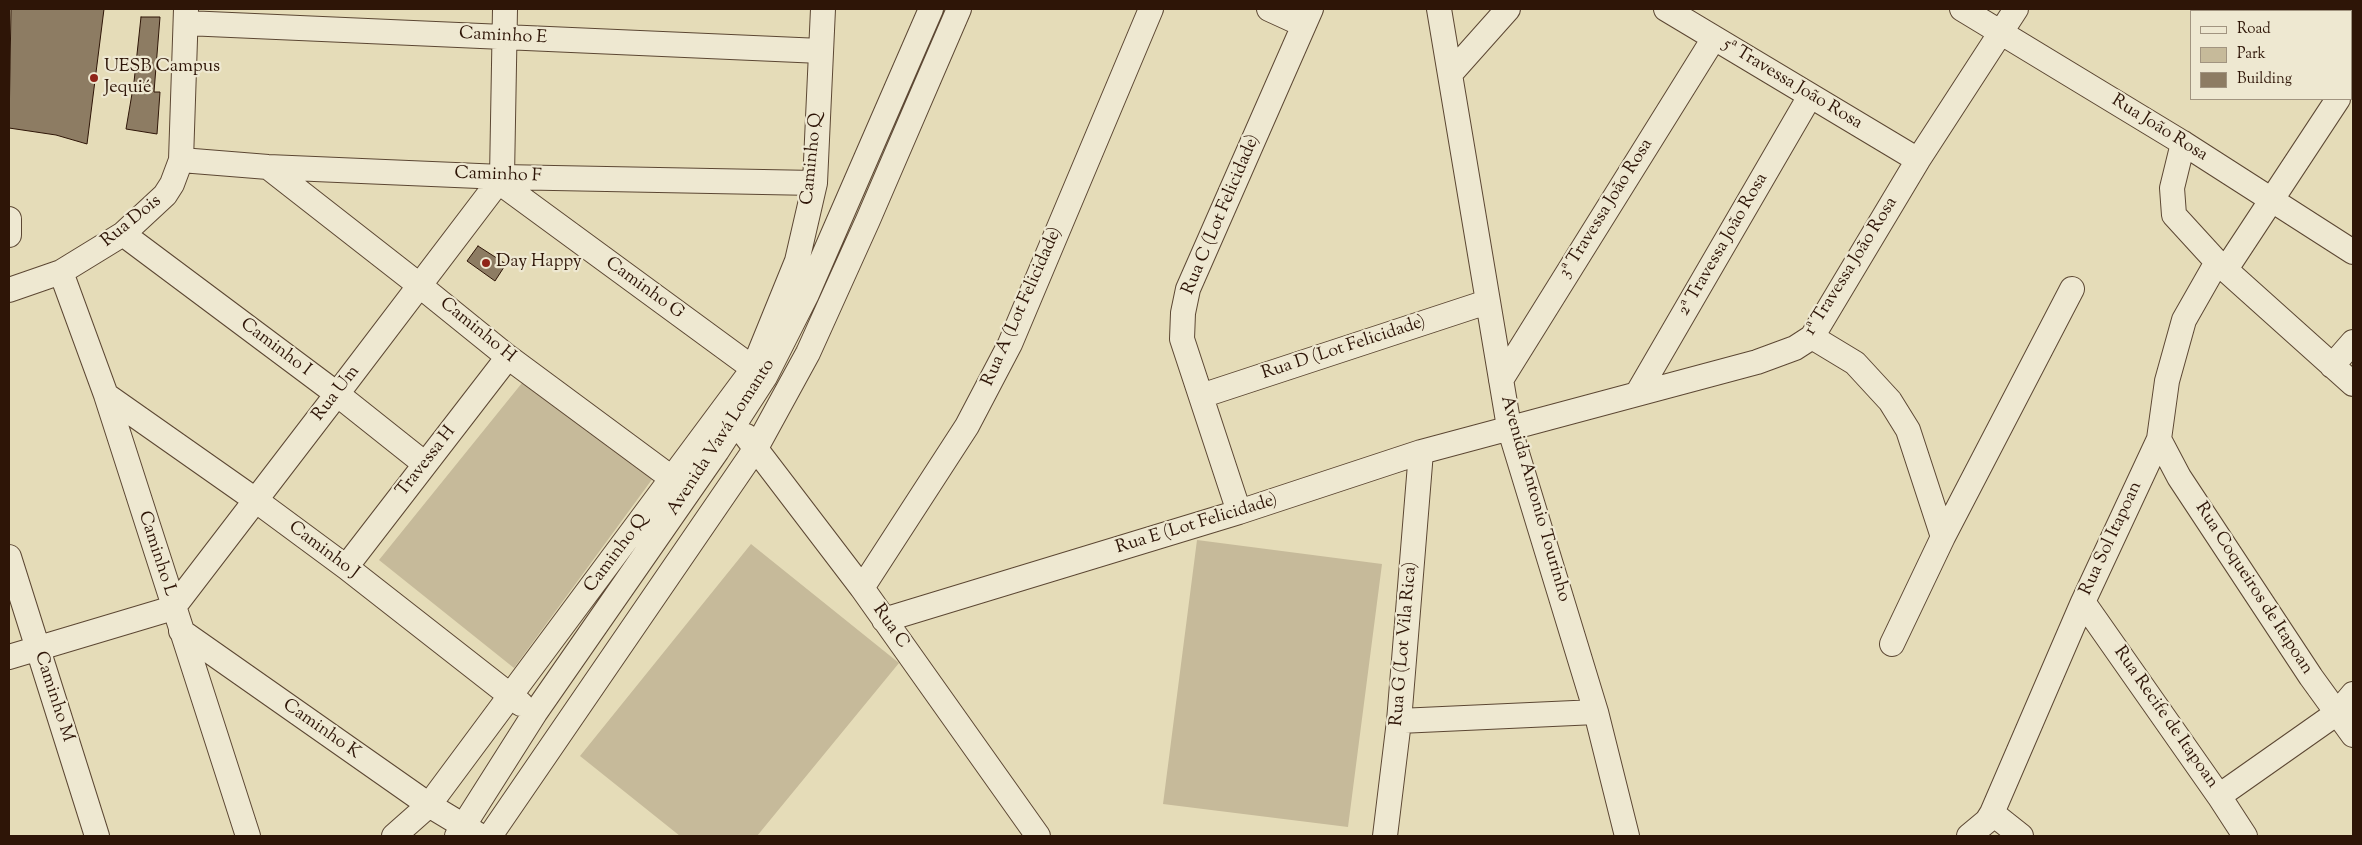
<!DOCTYPE html>
<meta charset="utf-8">
<style>
body{margin:0}
#map{position:relative;width:2362px;height:845px;overflow:hidden;background:#e5dcb8;font-family:"Sorts Mill Goudy",serif}
canvas{display:block}
.frame{position:absolute;inset:0;border:10px solid #2e1507;pointer-events:none}
.legend{position:absolute;left:2190px;top:10px;width:162px;height:90px;box-sizing:border-box;background:#eee8d1;border:1px solid #a19480;margin:0;padding:6px 9px;list-style:none;font-size:15px;color:#2e1507}
.legend li{display:flex;align-items:center;gap:10px;height:25px}
.legend b{width:25px;border:1px solid #a19480}
</style>
<div id="map">
<canvas width="2362" height="845"></canvas>
<div class="frame"></div>
<ul class="legend">
<li><b style="height:6px;background:#eee8d1"></b>Road</li>
<li><b style="height:14px;background:#c6ba9a"></b>Park</li>
<li><b style="height:14px;background:#8d7c63"></b>Building</li>
</ul>
</div>
<script>
const ctx = document.querySelector('canvas').getContext('2d');
ctx.lineJoin = 'round';
function fill(path, color) { ctx.fillStyle = color; ctx.fill(path, 'evenodd'); }
const toPath = rows => new Path2D(rows.map(r => 'M' + r).join(''));
function trace(path, color, width, dash) { ctx.strokeStyle = color; ctx.lineWidth = width; ctx.lineCap = dash ? 'butt' : 'round'; ctx.setLineDash(dash || []); ctx.stroke(path); }
function drawText(font, color, halo, rows, align = 'center') {
  ctx.font = font + ' "Sorts Mill Goudy",serif'; ctx.lineWidth = 4.5; ctx.setLineDash([]); ctx.textBaseline = 'middle'; ctx.strokeStyle = halo; ctx.fillStyle = color; for (const [text, x, y, turn = 0] of rows) {
    ctx.save(); ctx.translate(x, y); ctx.rotate((+turn || 0) * Math.PI / 180); ctx.textAlign = isNaN(turn) ? turn : align; if (halo) ctx.strokeText(text, 0, 0); ctx.fillText(text, 0, 0); ctx.restore();
  }
}
const green = toPath([
 [526,378,656,474,514,668,379,560],
 [1197,540,1382,564,1348,827,1163,804],
 [751,544,899,663,757,836,680,836,580,756]
]);
const building = toPath([
 [11,9,104,9,87,144,56,135,9,128,11,9],
 [141,17,160,17,154,92,160,92,157,134,126,129,134,82,141,17],
 [478,246,506,264,495,281,467,261,478,246]
]);
const minor = toPath([
 [1269,9,1304,25],
 [1439,9,1509,427,1596,712,1627,836],
 [1666,9,1918,160],
 [1962,9,2183,143,2353,252],
 [2299,9,2303,11],
 [186,23,821,51],
 [2351,41,2353,43],
 [1451,73,1508,9],
 [2351,80,2353,77],
 [2183,143,2172,188,2174,215,2217,262,2353,384],
 [181,160,268,167,502,177,815,183],
 [268,167,419,285,508,357,685,488],
 [499,182,765,377],
 [9,219,9,235],
 [123,234,337,394,425,464],
 [2226,269,2338,99],
 [61,272,106,395,248,836],
 [9,290,61,272,123,234,165,195,172,184,181,160,186,9],
 [1812,337,1855,363,1890,401,1908,430,1943,537],
 [2332,366,2353,342],
 [1501,380,1714,38],
 [1637,394,1810,96],
 [106,395,254,499,346,567,521,704],
 [1201,396,1487,302],
 [746,436,862,588,1038,836],
 [2159,439,2179,477,2311,677,2353,735],
 [1239,512,1182,339,1183,313,1188,289,1311,9],
 [9,557,97,836],
 [346,567,508,357],
 [862,588,967,426,1010,344,1151,9],
 [2083,602,2219,796,2245,836],
 [884,620,1239,512,1421,452,1757,362,1795,348,1812,337,1918,160,2016,9],
 [181,631,429,805,477,834],
 [1892,644,1943,537,2072,289],
 [9,657,173,608,337,394,502,177,505,9],
 [1399,721,1596,712],
 [2219,796,2337,713,2353,694],
 [1992,813,2021,836],
 [394,836,429,805,753,369,797,261,815,183,823,9],
 [457,836,535,713,717,451,765,377,807,294,931,9],
 [490,836,756,448,808,353,868,220,959,9],
 [1385,836,1399,721,1421,452],
 [1969,836,1987,821,1992,813,2083,602,2159,439,2167,381,2184,320,2217,262]
]);
const markers = [
 [94,78,5,"#8f2418"],
 [486,263,5,"#8f2418"]
];
const streetNames = [
 ["Caminho E",503,37,3],
 ["5ª Travessa João Rosa",1792,85,31],
 ["Rua João Rosa",2159,129,32],
 ["Caminho Q",813,159,-84],
 ["Caminho F",498,176,2],
 ["3ª Travessa João Rosa",1607,209,-58],
 ["Rua C (Lot Felicidade)",1222,215,-67],
 ["Rua Dois",132,222,-39],
 ["2ª Travessa João Rosa",1724,245,-60],
 ["1ª Travessa João Rosa",1852,267,-58],
 ["Caminho G",644,289,36],
 ["Rua A (Lot Felicidade)",1023,307,-66],
 ["Caminho H",477,331,39],
 ["Caminho I",275,348,37],
 ["Rua D (Lot Felicidade)",1344,349,-18],
 ["Rua Um",337,394,-52],
 ["Avenida Vavá Lomanto",722,438,-57],
 ["Travessa H",427,462,-52],
 ["Avenida Antonio Tourinho",1534,499,74],
 ["Rua E (Lot Felicidade)",1197,525,-17],
 ["Rua Sol Itapoan",2112,539,-65],
 ["Caminho J",323,551,37],
 ["Caminho L",156,554,72],
 ["Caminho Q",617,554,-53],
 ["Rua Coqueiros de Itapoan",2253,589,57],
 ["Rua C",890,627,55],
 ["Rua G (Lot Vila Rica)",1405,644,-85],
 ["Caminho M",53,697,72],
 ["Rua Recife de Itapoan",2165,718,55],
 ["Caminho K",321,730,35]
];
const poiNames = [
 ["UESB Campus",104,68],
 ["Jequié",104,89],
 ["Day Happy",496,263]
];
fill(green, '#c6ba9a');
fill(building, '#8d7c63');
trace(building, '#2e1507', 1);
trace(minor, '#5c4733', 26);
trace(minor, '#eee8d1', 24);
for (const [x, y, r, color] of markers) { const dot = new Path2D(); dot.arc(x, y, r, 0, 2 * Math.PI); ctx.fillStyle = color; ctx.fill(dot); trace(dot, '#eee8d1', 2); }
drawText('18px', '#2e1507', '#eee8d1', streetNames);
drawText('18px', '#2e1507', '#eee8d1', poiNames, 'left');
</script>
